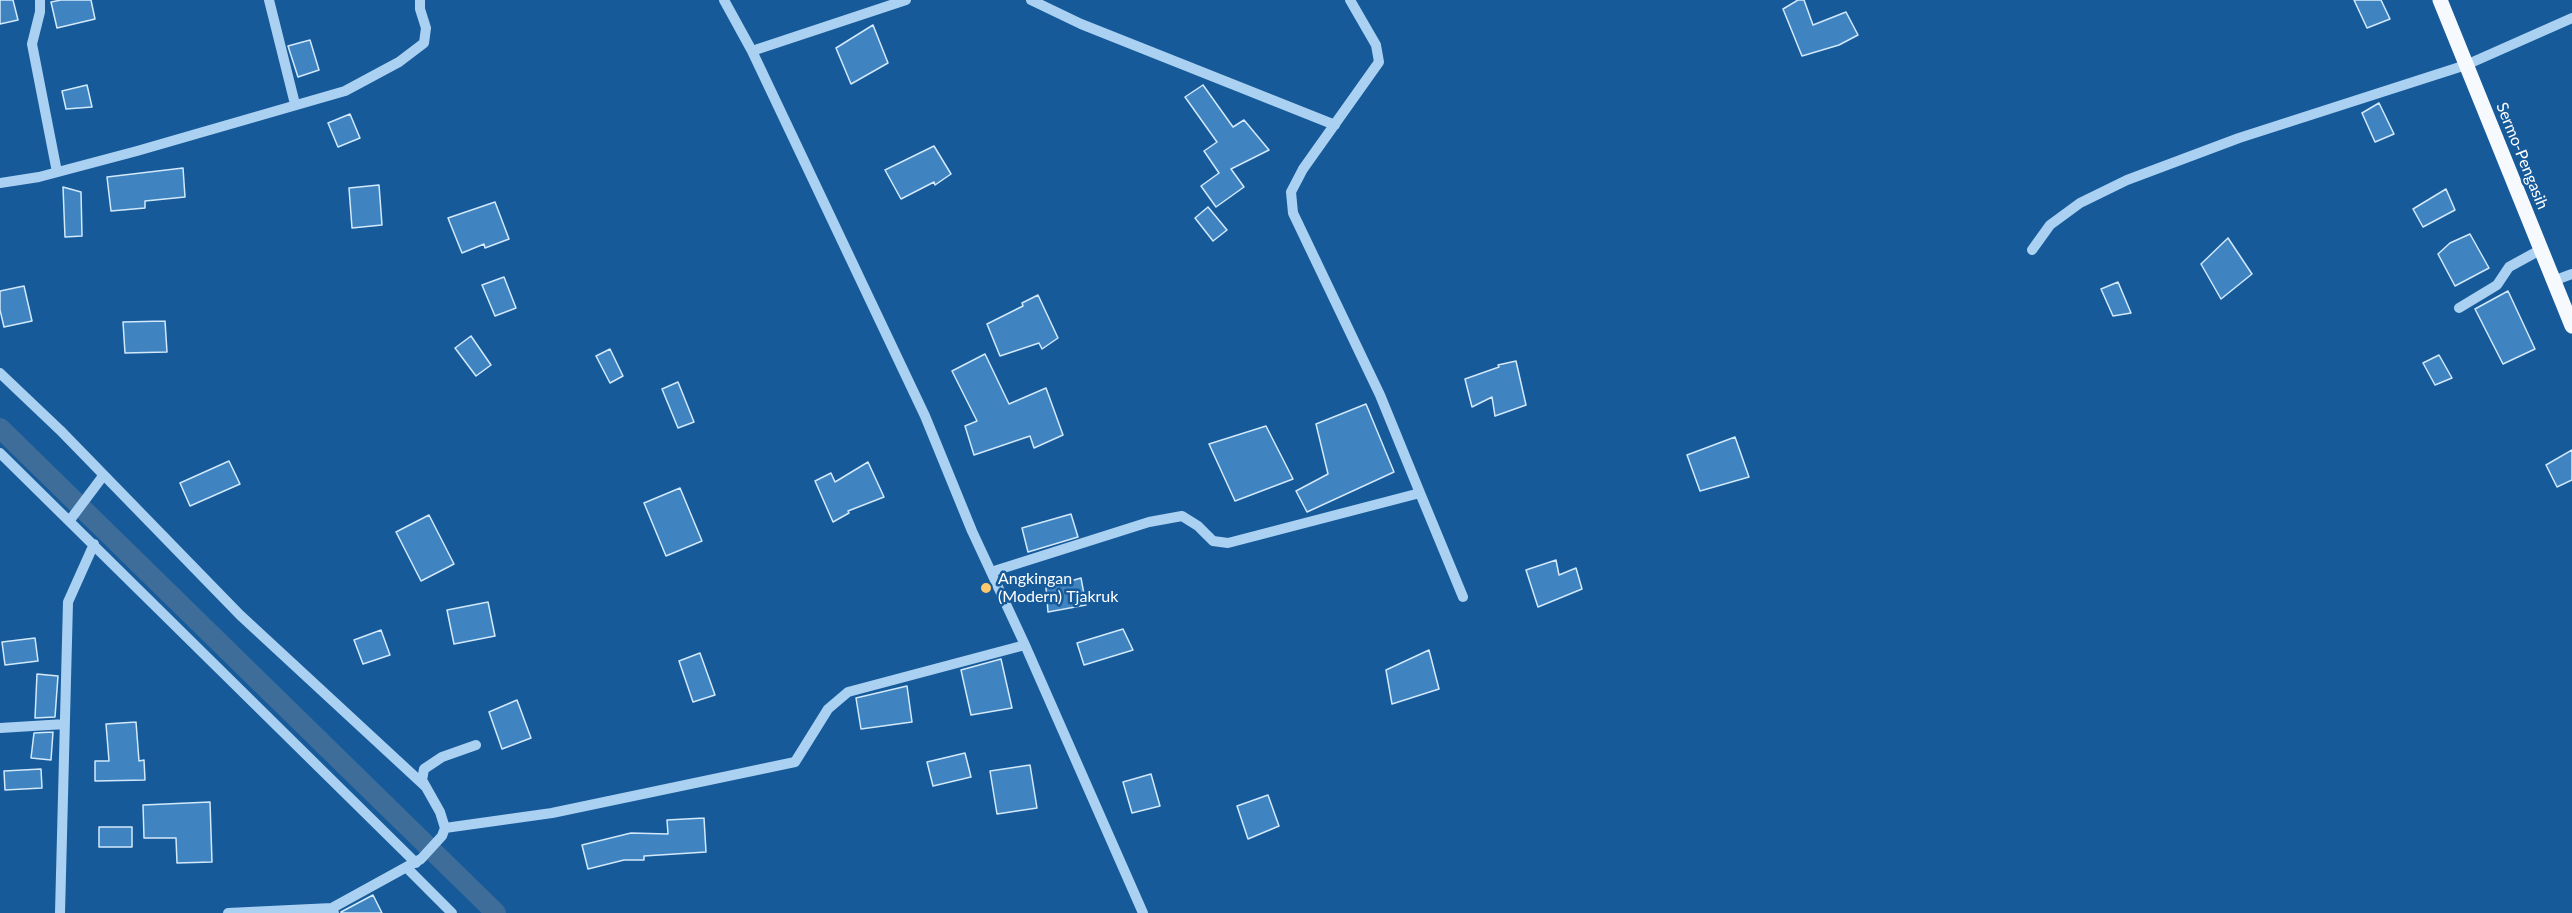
<!DOCTYPE html>
<style>
body{margin:0}
canvas{display:block;background:#175a99}
</style>
<canvas width="2572" height="913"></canvas>
<script>
const ctx = document.querySelector('canvas').getContext('2d');
ctx.lineJoin = 'round';
const toPath = rows => new Path2D(rows.map(r => 'M' + r).join(''));
function trace(path, color, width, dash) { ctx.strokeStyle = color; ctx.lineWidth = width; ctx.lineCap = dash ? 'butt' : 'round'; ctx.setLineDash(dash || []); ctx.stroke(path); }
function fill(path, color) { ctx.fillStyle = color; ctx.fill(path, 'evenodd'); }
function drawText(font, color, halo, rows, align = 'center') {
  ctx.font = font + ' Lato,sans-serif'; ctx.lineWidth = 5; ctx.setLineDash([]); ctx.textBaseline = 'middle'; ctx.strokeStyle = halo; ctx.fillStyle = color; for (const [text, x, y, turn = 0] of rows) {
    ctx.save(); ctx.translate(x, y); ctx.rotate((+turn || 0) * Math.PI / 180); ctx.textAlign = isNaN(turn) ? turn : align; if (halo) ctx.strokeText(text, 0, 0); ctx.fillText(text, 0, 0); ctx.restore();
  }
}
const canal = toPath([
 [0,428,496,913]
]);
const building = toPath([
 [0,0,13,0,18,20,0,24,0,0],
 [61,0,91,0,95,19,57,28,51,2,61,0],
 [1798,0,1804,0,1813,25,1846,12,1858,35,1839,45,1802,56,1783,9,1798,0],
 [2354,0,2381,0,2390,19,2367,28,2354,0],
 [873,25,888,63,851,84,836,48,873,25],
 [310,40,319,70,298,77,288,46,310,40],
 [87,85,92,107,66,109,62,91,87,85],
 [1203,85,1233,127,1244,120,1269,150,1231,169,1244,187,1216,207,1201,186,1219,173,1204,151,1217,142,1185,97,1203,85],
 [2379,103,2394,134,2375,142,2362,113,2379,103],
 [350,114,360,138,338,147,328,123,350,114],
 [934,146,951,174,935,185,934,182,901,199,885,170,934,146],
 [183,168,185,197,145,201,145,208,111,211,107,177,183,168],
 [379,185,382,225,352,228,349,188,379,185],
 [63,187,81,192,82,236,65,237,63,187],
 [2446,189,2455,210,2423,227,2413,209,2446,189],
 [495,202,509,239,485,248,484,244,462,253,448,218,495,202],
 [1208,207,1227,230,1213,241,1195,218,1208,207],
 [2470,234,2489,268,2455,286,2438,254,2450,243,2470,234],
 [2228,238,2252,274,2221,299,2201,264,2228,238],
 [504,277,516,308,495,316,482,285,504,277],
 [2118,282,2131,313,2113,316,2101,289,2118,282],
 [24,286,32,321,4,327,0,310,0,291,24,286],
 [2508,291,2535,349,2503,364,2475,309,2508,291],
 [1038,295,1058,338,1042,349,1039,343,1000,356,987,324,1023,306,1022,303,1038,295],
 [165,321,167,352,125,353,123,322,165,321],
 [471,336,491,365,476,376,455,348,471,336],
 [610,349,623,376,610,383,596,356,610,349],
 [985,354,1009,404,1046,388,1063,435,1034,448,1030,436,974,455,965,426,977,421,952,371,985,354],
 [2439,355,2452,378,2435,385,2423,363,2439,355],
 [1516,361,1526,405,1495,416,1492,397,1472,407,1465,379,1499,367,1498,365,1516,361],
 [678,382,694,422,678,428,662,389,678,382],
 [1366,404,1394,472,1307,512,1296,491,1328,474,1316,424,1366,404],
 [1266,426,1293,479,1235,501,1209,444,1266,426],
 [1735,437,1749,477,1700,491,1687,455,1735,437],
 [2572,450,2572,480,2557,487,2546,465,2572,450],
 [229,461,240,484,190,506,180,483,229,461],
 [868,462,884,497,848,511,849,513,833,522,815,481,831,473,835,482,868,462],
 [680,488,702,541,666,556,644,503,680,488],
 [1071,514,1078,537,1028,552,1022,528,1071,514],
 [429,515,454,564,421,581,396,532,429,515],
 [1556,560,1559,575,1576,568,1582,589,1538,607,1526,570,1556,560],
 [1081,578,1086,605,1048,612,1046,588,1081,578],
 [488,602,495,636,454,644,447,610,488,602],
 [1123,629,1133,650,1084,665,1077,643,1123,629],
 [381,630,390,655,363,664,354,640,381,630],
 [35,638,38,661,5,665,2,642,35,638],
 [1429,650,1439,689,1392,704,1386,670,1429,650],
 [700,653,715,695,693,702,679,661,700,653],
 [1001,659,1012,708,971,715,961,670,1001,659],
 [37,674,58,676,55,717,35,718,37,674],
 [907,686,912,722,861,729,856,698,907,686],
 [517,700,531,738,502,749,489,712,517,700],
 [136,722,139,761,144,760,145,780,95,781,95,761,109,761,106,724,136,722],
 [53,732,51,760,31,758,34,733,53,732],
 [965,753,971,777,933,786,927,762,965,753],
 [1030,765,1037,808,997,814,990,771,1030,765],
 [41,769,42,788,5,790,4,771,41,769],
 [1151,774,1160,806,1132,813,1123,782,1151,774],
 [1268,795,1279,826,1248,839,1237,806,1268,795],
 [210,802,212,862,177,863,176,838,144,838,143,805,210,802],
 [704,818,706,852,644,856,644,860,624,860,588,869,582,845,631,833,668,834,667,820,704,818],
 [99,827,132,827,132,847,99,847,99,827],
 [373,895,382,913,341,913,341,912,373,895]
]);
const minor = toPath([
 [40,0,40,12,32,44,57,172],
 [269,0,295,104],
 [724,0,752,51,925,416,972,531,1025,645,1143,913],
 [1031,0,1081,24,1335,125],
 [752,51,906,0],
 [0,183,39,177,137,151,345,91,399,62,424,43,426,28,420,9,420,0],
 [2032,250,2050,225,2080,203,2127,180,2239,138,2466,65,2572,18],
 [2553,281,2572,274],
 [2459,308,2497,285,2509,267,2540,250],
 [0,373,60,430,240,615,426,787],
 [0,453,416,863],
 [1420,493,1463,597],
 [70,520,103,476],
 [991,572,1149,522,1182,516,1198,526,1213,541,1228,543,1420,493,1380,395,1293,213,1291,192,1303,169,1379,62,1376,45,1350,0],
 [0,728,65,724],
 [445,828,552,813,795,762,828,709,848,692,1025,645],
 [407,868,452,913],
 [60,913,68,602,94,544],
 [228,913,332,908],
 [334,913,332,908,421,859,442,836,445,828,440,812,422,780,424,769,442,757,476,745]
]);
const major = toPath([
 [2440,0,2572,326]
]);
const markers = [
 [986,588,6,"#ffc86c"]
];
const streetNames = [
 ["Sermo-Pengasih",2522,156,68]
];
const poiNames = [
 ["Angkingan",998,579],
 ["(Modern) Tjakruk",998,597]
];
trace(canal, '#3e6d9a', 20);
fill(building, '#3f84c0');
trace(building, '#d2e9fc', 1.5);
trace(minor, '#abd1f2', 10);
trace(major, '#f6faff', 15);
for (const [x, y, r, color] of markers) { const dot = new Path2D(); dot.arc(x, y, r, 0, 2 * Math.PI); ctx.fillStyle = color; ctx.fill(dot); trace(dot, '#175a99', 2); }
drawText('16px', '#fff', '#175a99', streetNames);
drawText('16px', '#fff', '#175a99', poiNames, 'left');
</script>
